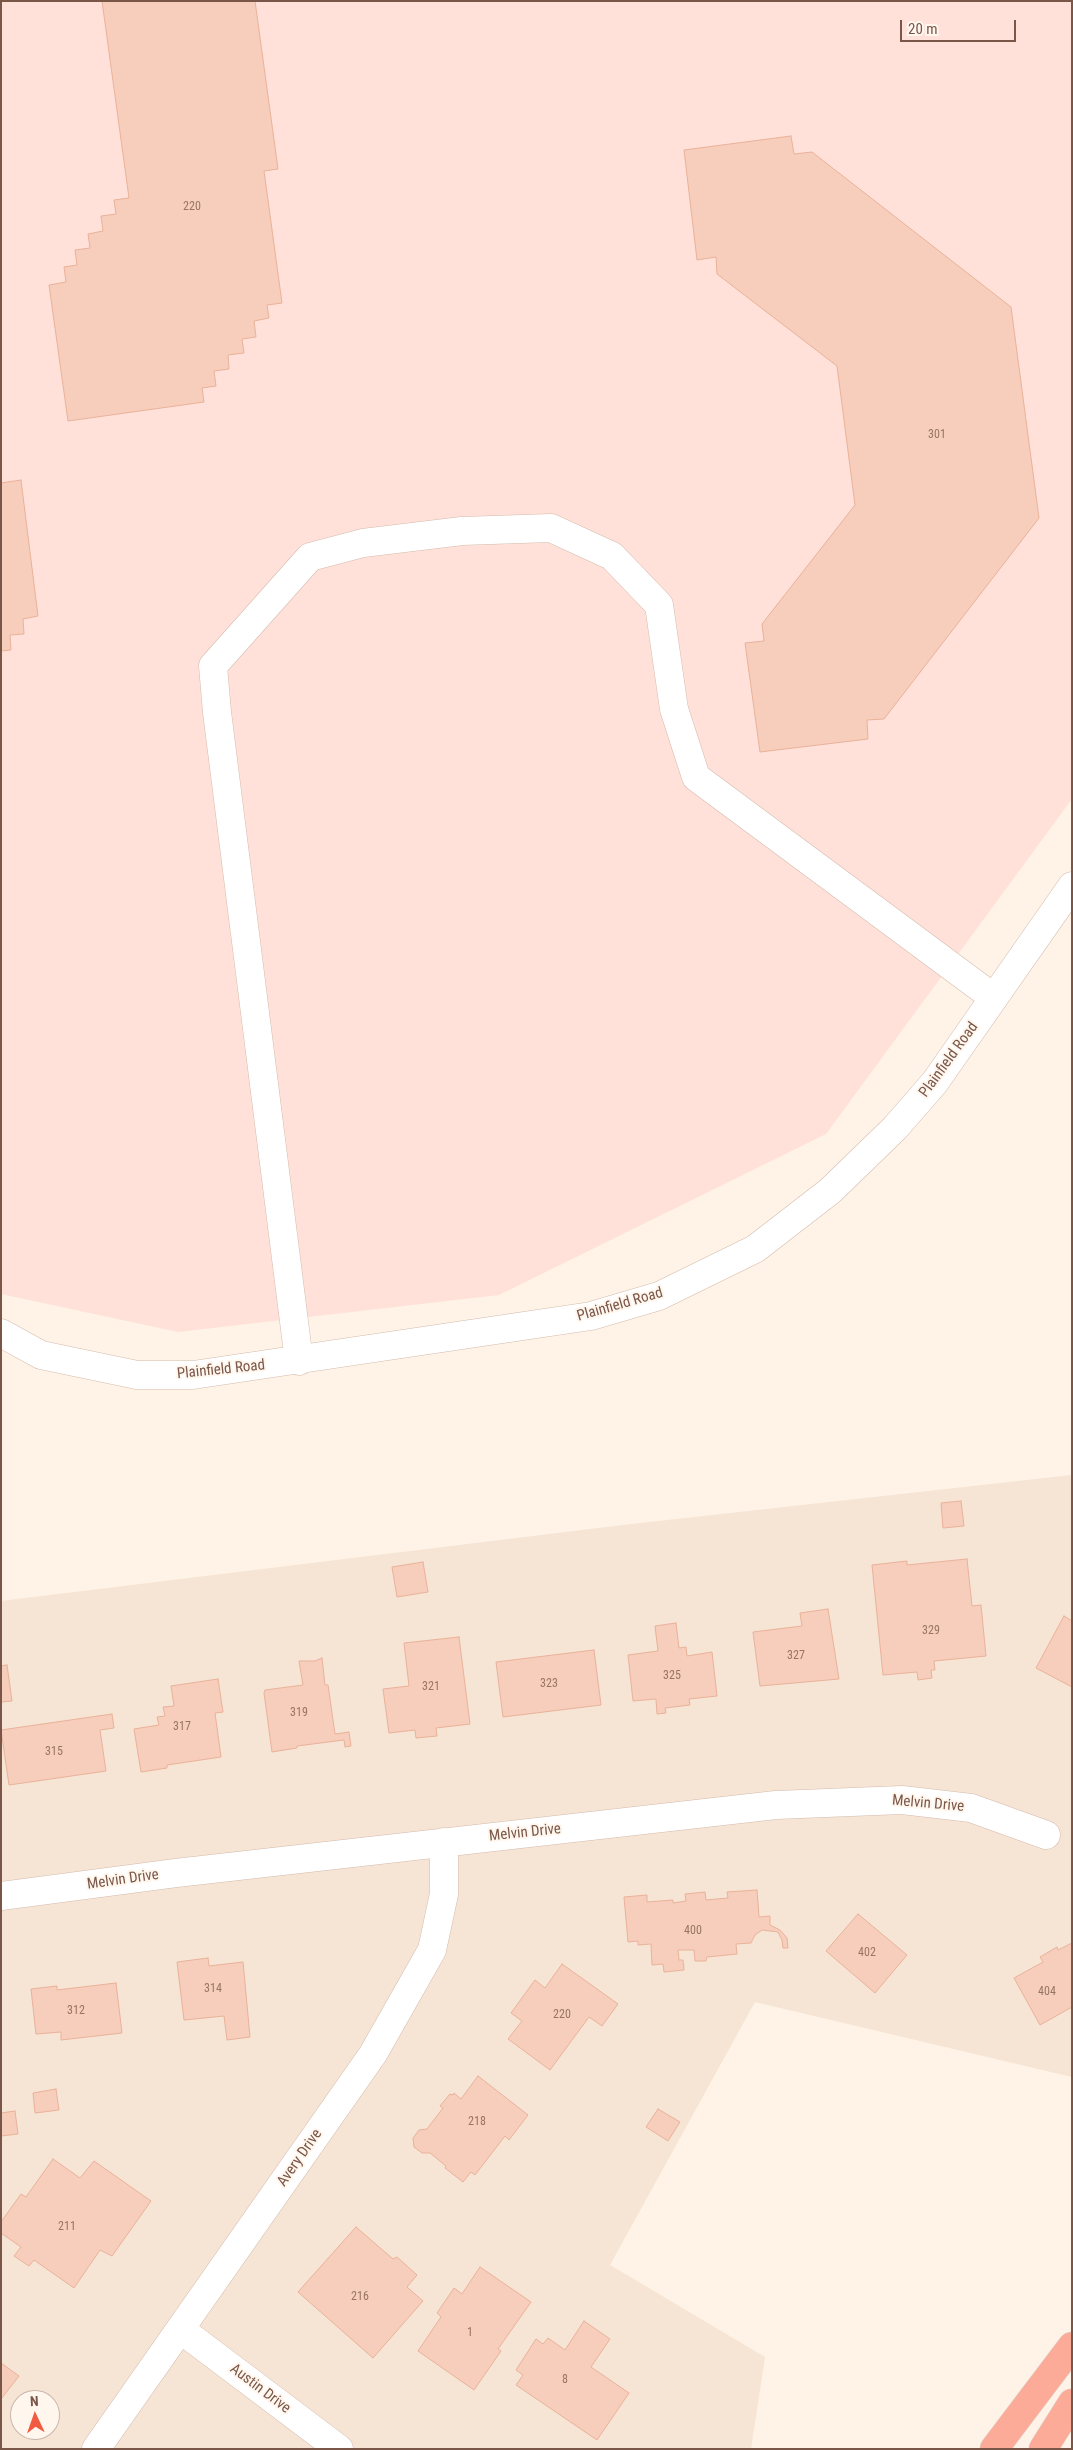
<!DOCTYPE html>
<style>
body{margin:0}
#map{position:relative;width:1073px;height:2450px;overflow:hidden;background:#fef3e6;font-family:"Roboto Condensed",sans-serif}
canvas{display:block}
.frame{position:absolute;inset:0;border:2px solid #7a5648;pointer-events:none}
.north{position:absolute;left:10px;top:2390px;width:50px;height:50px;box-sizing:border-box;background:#fff7ee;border:1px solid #cab7ac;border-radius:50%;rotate:357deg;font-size:14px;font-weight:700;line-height:20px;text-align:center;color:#7a5648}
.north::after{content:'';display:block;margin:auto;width:18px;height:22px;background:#f15b42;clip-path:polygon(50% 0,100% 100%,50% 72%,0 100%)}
.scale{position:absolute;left:900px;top:20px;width:116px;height:22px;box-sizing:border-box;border:2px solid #7a5648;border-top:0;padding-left:6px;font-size:15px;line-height:18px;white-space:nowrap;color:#7a5648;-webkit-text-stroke:4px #fff7ee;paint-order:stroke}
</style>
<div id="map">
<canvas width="1073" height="2450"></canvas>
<div class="frame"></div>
<div class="north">N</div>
<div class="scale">20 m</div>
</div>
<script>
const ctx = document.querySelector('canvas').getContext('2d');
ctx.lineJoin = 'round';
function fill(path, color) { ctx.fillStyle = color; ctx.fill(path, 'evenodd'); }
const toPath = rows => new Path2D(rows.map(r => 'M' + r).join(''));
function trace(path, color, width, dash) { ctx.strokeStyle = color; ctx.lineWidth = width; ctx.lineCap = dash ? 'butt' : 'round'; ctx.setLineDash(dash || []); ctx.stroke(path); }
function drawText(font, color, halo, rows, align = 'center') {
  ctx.font = font + ' "Roboto Condensed",sans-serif'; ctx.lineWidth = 4; ctx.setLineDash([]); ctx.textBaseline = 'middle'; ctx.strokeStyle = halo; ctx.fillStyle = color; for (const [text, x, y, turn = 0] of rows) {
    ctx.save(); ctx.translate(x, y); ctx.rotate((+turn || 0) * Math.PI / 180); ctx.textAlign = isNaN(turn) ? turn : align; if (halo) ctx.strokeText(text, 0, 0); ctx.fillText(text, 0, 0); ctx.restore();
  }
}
const residential = toPath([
 [1072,1475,1072,2077,755,2002,610,2265,765,2357,751,2449,1,2449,1,1601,623,1525],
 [20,2400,50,2400,50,2430,20,2430]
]);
const commercial = toPath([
 [1,1,1072,1,1072,799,826,1134,499,1295,178,1332,1,1294]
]);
const building = toPath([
 [102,1,255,1,278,169,264,171,282,303,267,305,269,318,254,321,256,337,242,339,244,353,228,355,229,369,214,371,216,386,202,388,204,402,68,421,49,285,66,282,64,267,77,265,75,250,90,248,88,234,103,231,101,216,116,214,114,200,129,198,102,1],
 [791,136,794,154,812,152,1011,307,1039,518,884,719,867,720,868,739,760,752,745,643,764,641,762,624,855,505,837,366,717,274,716,257,697,260,684,150,791,136],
 [21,480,38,616,23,619,24,634,10,635,11,650,1,651,1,483,21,480],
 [961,1501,964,1526,943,1528,941,1503,961,1501],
 [967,1559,972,1606,981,1605,986,1656,934,1661,935,1670,931,1670,932,1678,918,1680,917,1672,883,1675,872,1565,907,1561,907,1565,967,1559],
 [423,1562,428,1592,397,1597,392,1567,423,1562],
 [828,1609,839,1679,760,1686,753,1632,802,1626,800,1613,828,1609],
 [1064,1616,1072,1621,1072,1687,1036,1668,1064,1616],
 [676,1623,679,1648,686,1647,687,1656,712,1652,717,1696,689,1699,690,1705,665,1708,666,1713,657,1714,656,1699,633,1701,628,1655,658,1651,655,1626,676,1623],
 [459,1637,470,1724,436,1728,437,1736,416,1738,415,1730,389,1733,383,1689,409,1686,404,1643,459,1637],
 [594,1650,601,1705,503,1717,496,1662,594,1650],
 [322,1658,325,1685,328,1685,335,1734,349,1732,351,1746,345,1747,344,1740,297,1746,297,1748,272,1752,264,1693,265,1690,303,1685,299,1661,315,1661,322,1658],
 [7,1665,12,1701,1,1702,1,1666,7,1665],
 [218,1679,223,1712,215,1713,221,1757,167,1765,167,1768,141,1772,134,1729,159,1725,157,1717,165,1716,163,1707,174,1706,171,1686,218,1679],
 [112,1714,114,1728,100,1730,106,1771,9,1785,1,1730,112,1714],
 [757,1890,759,1917,770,1916,770,1925,780,1930,787,1938,788,1948,783,1948,782,1940,778,1932,762,1930,755,1935,751,1943,736,1944,737,1954,707,1957,706,1961,695,1961,694,1950,678,1950,679,1960,683,1960,684,1970,664,1972,663,1964,652,1965,651,1944,638,1945,638,1941,628,1942,624,1897,647,1895,647,1902,673,1900,673,1903,686,1901,685,1894,705,1892,706,1900,728,1898,727,1892,757,1890],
 [858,1914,907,1955,875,1993,826,1951,858,1914],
 [1072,1943,1072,2007,1040,2025,1014,1978,1043,1962,1040,1957,1057,1947,1058,1950,1072,1943],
 [208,1958,209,1966,243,1962,250,2037,227,2040,224,2016,184,2020,177,1962,208,1958],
 [562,1964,618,2004,602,2026,589,2017,550,2070,508,2039,522,2021,511,2013,535,1980,545,1988,562,1964],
 [116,1983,122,2033,61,2040,61,2032,36,2034,31,1989,57,1986,57,1990,116,1983],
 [478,2076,528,2115,509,2140,505,2136,475,2175,471,2172,463,2182,445,2168,446,2166,430,2153,422,2153,414,2147,413,2138,419,2130,427,2129,443,2108,440,2106,450,2094,453,2095,454,2093,461,2099,478,2076],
 [56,2089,59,2110,35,2113,33,2093,56,2089],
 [658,2109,680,2122,668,2141,646,2127,658,2109],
 [15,2111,18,2134,1,2136,1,2113,15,2111],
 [53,2159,80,2178,94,2161,151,2201,112,2256,100,2250,74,2288,34,2260,29,2266,14,2256,21,2247,1,2233,1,2222,21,2194,26,2197,53,2159],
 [356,2227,393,2259,397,2257,417,2275,407,2287,423,2301,373,2358,298,2292,356,2227],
 [480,2267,531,2302,498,2349,501,2351,474,2390,418,2351,441,2317,437,2313,454,2288,462,2294,480,2267],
 [584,2321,610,2339,591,2367,629,2393,597,2440,516,2385,523,2375,516,2370,536,2339,543,2344,548,2338,565,2350,584,2321],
 [1,2363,19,2376,1,2399,1,2363]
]);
const minor = toPath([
 [1,1333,41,1355,137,1375,193,1375,591,1316,659,1296,755,1249,830,1191,895,1128,935,1082,1072,886],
 [299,1361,217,712,213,666,310,557,363,543,462,531,551,528,612,556,659,605,674,709,696,777,994,998],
 [1,1896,176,1873,776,1805,902,1800,971,1808,1046,1835],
 [180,2329,339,2449],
 [96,2449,373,2054,432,1950,444,1894,444,1842]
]);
const highway = toPath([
 [994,2449,1072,2346],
 [1043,2449,1072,2403]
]);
const numberNames = [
 ["220",192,207],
 ["301",937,435],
 ["329",931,1631],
 ["327",796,1656],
 ["325",672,1676],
 ["323",549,1684],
 ["321",431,1687],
 ["319",299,1713],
 ["317",182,1727],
 ["315",54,1752],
 ["400",693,1931],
 ["402",867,1953],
 ["314",213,1989],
 ["404",1047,1992],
 ["312",76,2011],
 ["220",562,2015],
 ["218",477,2122],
 ["211",67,2227],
 ["216",360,2297],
 ["1",470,2333],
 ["8",565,2380]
];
const streetNames = [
 ["Plainfield Road",949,1060,-54],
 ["Plainfield Road",620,1305,-16],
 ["Plainfield Road",221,1370,-6],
 ["Melvin Drive",928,1804,5],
 ["Melvin Drive",525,1833,-6],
 ["Melvin Drive",123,1880,-8],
 ["Avery Drive",300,2158,-55],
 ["Austin Drive",260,2389,37]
];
fill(residential, '#f6e4d4');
fill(commercial, '#ffe1d9');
fill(building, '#f6cebb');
trace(building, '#eab29a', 1);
trace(minor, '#d4bbad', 29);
trace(highway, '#dcd3cf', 29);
trace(minor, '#fff', 28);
trace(highway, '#fcab98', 28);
drawText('12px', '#997465', null, numberNames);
drawText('15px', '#7a5648', '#fff7ee', streetNames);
</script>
